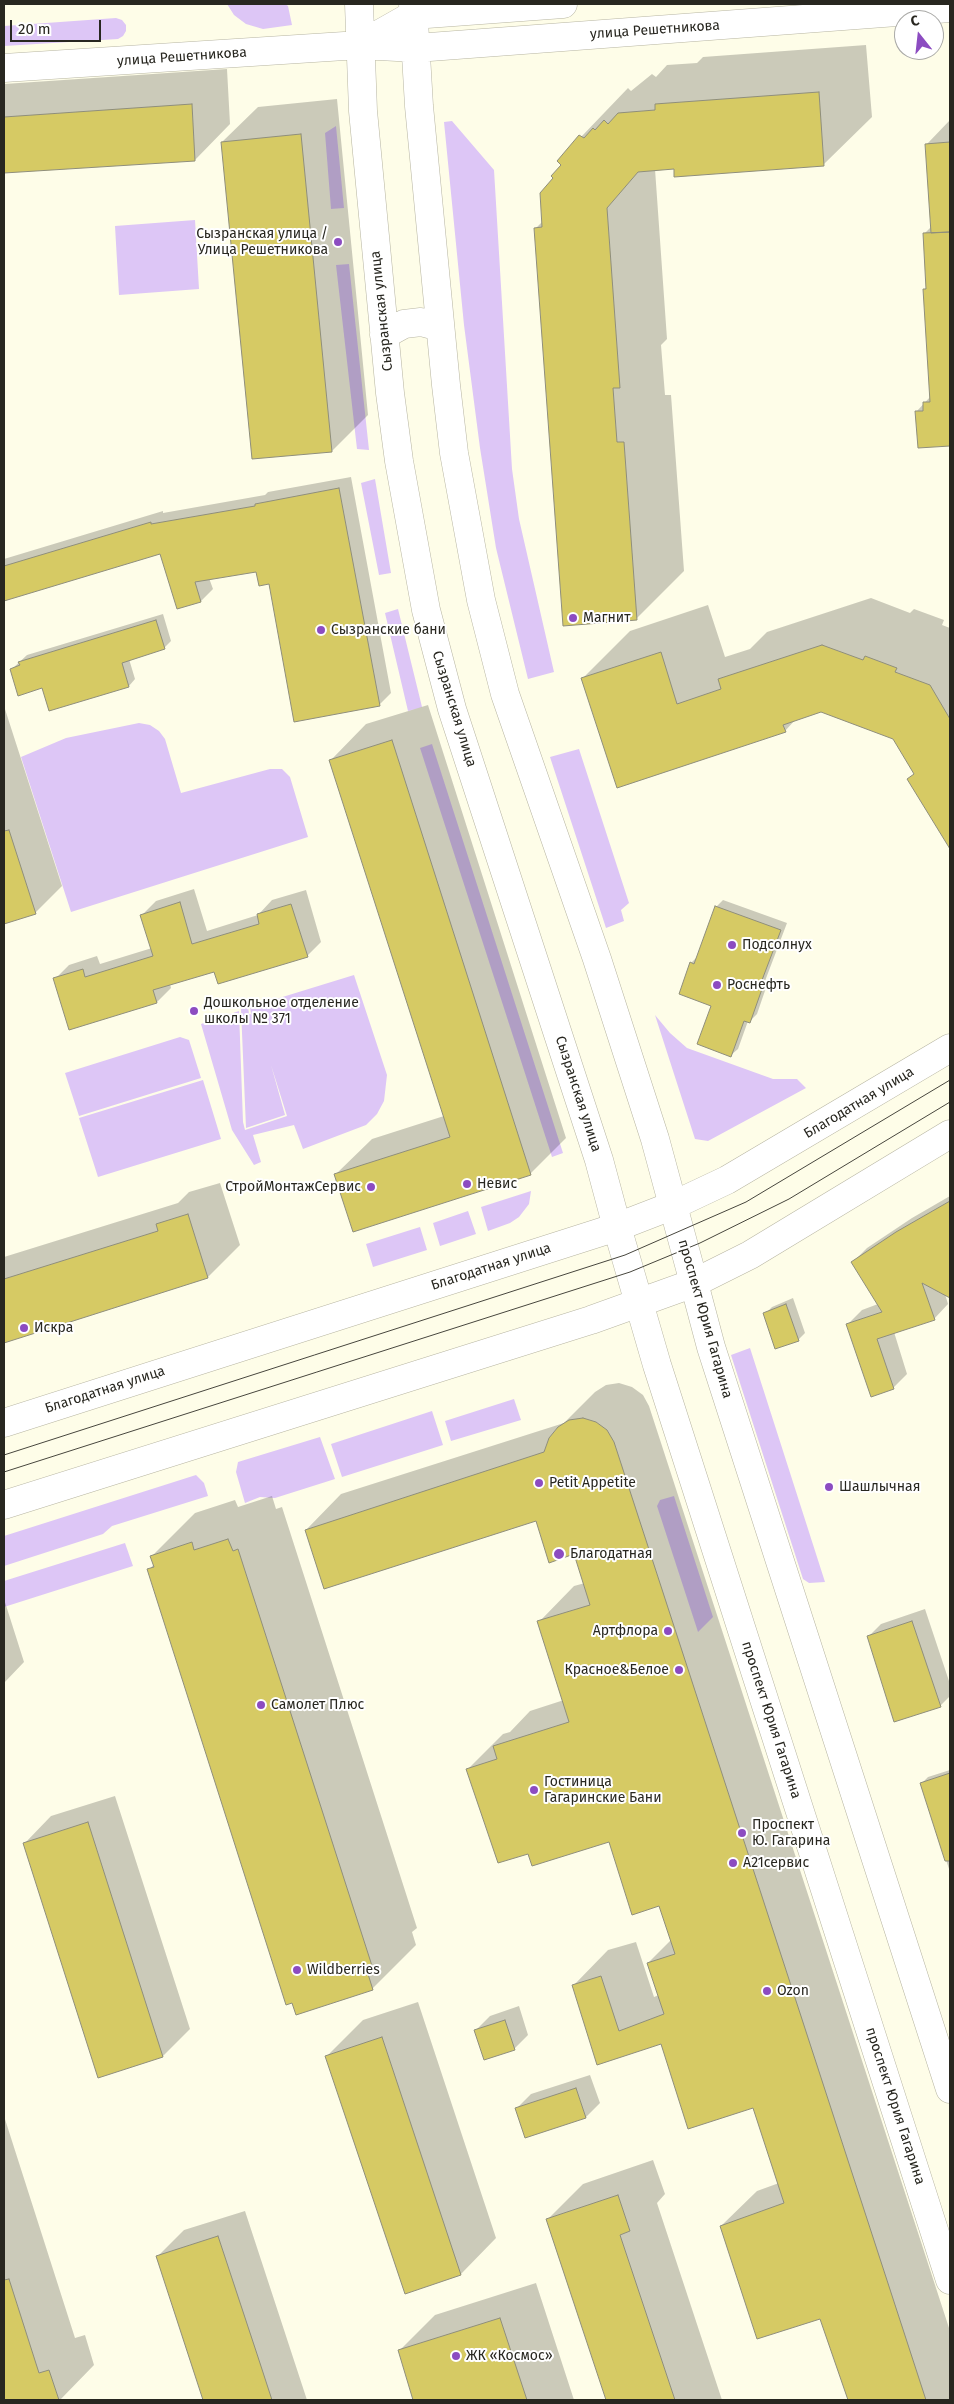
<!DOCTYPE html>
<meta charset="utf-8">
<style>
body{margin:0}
#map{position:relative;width:954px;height:2404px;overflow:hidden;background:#fefde8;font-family:"Fira Sans",sans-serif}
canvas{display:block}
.frame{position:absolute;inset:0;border:5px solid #282720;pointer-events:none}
.north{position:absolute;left:894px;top:10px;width:50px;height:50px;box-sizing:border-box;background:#fff;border:1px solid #a9a9a6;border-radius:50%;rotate:344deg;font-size:14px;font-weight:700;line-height:20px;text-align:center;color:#282720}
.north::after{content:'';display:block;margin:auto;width:18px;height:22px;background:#8c4cc1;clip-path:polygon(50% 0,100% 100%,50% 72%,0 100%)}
.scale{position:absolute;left:10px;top:20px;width:91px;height:22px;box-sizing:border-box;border:2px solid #282720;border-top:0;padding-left:6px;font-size:15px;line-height:18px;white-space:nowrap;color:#282720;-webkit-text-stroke:4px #fff;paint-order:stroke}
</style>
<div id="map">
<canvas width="954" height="2404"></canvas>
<div class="frame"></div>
<div class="north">С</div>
<div class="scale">20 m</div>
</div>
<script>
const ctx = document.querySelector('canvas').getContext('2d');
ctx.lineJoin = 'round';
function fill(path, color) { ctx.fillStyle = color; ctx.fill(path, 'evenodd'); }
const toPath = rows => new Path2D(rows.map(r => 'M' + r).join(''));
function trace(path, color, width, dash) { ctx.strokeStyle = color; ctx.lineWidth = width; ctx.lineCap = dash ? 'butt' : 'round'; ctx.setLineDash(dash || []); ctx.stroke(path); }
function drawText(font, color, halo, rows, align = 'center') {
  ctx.font = font + ' "Fira Sans",sans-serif'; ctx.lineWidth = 4; ctx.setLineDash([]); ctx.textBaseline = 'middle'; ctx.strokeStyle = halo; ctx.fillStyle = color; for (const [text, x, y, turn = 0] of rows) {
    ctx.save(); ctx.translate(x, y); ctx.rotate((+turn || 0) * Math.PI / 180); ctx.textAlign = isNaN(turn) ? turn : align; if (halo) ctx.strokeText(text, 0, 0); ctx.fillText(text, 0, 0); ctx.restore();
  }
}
const green = toPath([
 [227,4,285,4,288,6,292,25,263,29,246,24,234,15],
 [116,18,122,20,126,25,126,31,123,36,118,39,4,46,4,26],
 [452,121,494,170,512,469,519,519,554,672,528,679,496,548,480,448,464,325,444,122],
 [336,126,344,208,331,209,325,133],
 [195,220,199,289,119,295,115,226],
 [349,264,369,450,357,449,336,265],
 [375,479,391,573,379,575,361,483],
 [398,609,422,707,408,711,385,613],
 [139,723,150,725,159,731,165,739,181,793,270,769,282,769,290,777,308,837,71,912,21,757,66,738],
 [432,744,563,1153,552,1157,420,748],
 [579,749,629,903,621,910,624,921,606,928,550,757],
 [354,975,387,1075,384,1101,377,1114,366,1125,303,1149,294,1125,253,1135,261,1162,254,1165,232,1130,201,1024,239,1011,243,1122,245,1130,287,1116,271,1065,285,1115,246,1128,241,1009,248,1007,249,1014,255,1015,251,1014,250,1007],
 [655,1015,670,1033,687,1048,773,1079,797,1079,806,1088,708,1141,695,1139],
 [180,1037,189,1040,201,1078,79,1116,65,1073],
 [203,1080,221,1139,98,1177,79,1118],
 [531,1191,529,1204,519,1217,510,1223,488,1231,481,1207],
 [468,1211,476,1234,440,1246,433,1223],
 [420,1227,427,1250,373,1267,366,1244],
 [750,1348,825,1582,809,1583,803,1579,731,1355],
 [514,1399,521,1420,451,1441,445,1421],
 [432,1411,443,1445,342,1477,331,1444],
 [320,1437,335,1479,275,1498,260,1497,245,1503,236,1472,238,1462],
 [196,1475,204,1483,208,1496,112,1526,103,1534,4,1566,4,1536],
 [674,1496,713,1617,698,1632,657,1506,660,1500],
 [125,1543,133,1566,4,1607,4,1581]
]);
const shadow = toPath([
 [866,45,872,117,824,164,676,175,675,168,655,169,667,339,661,345,665,395,671,395,684,571,636,619,536,228,543,221,555,178,562,165,558,161,628,88,631,91,652,74,656,77,667,65,697,63,703,57],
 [227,69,230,124,195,160,4,172,4,84],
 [337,99,368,415,332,451,222,142,258,107],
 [950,120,950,445,919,447,916,412,931,396,924,290,928,286,924,234,932,226,927,144],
 [351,477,391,693,379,705,270,582,257,571,209,578,213,589,201,601,178,608,161,553,4,600,4,559,163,511,163,513,265,495,268,492],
 [871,598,910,613,914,609,944,620,942,625,950,628,950,847,909,779,915,773,894,738,821,711,796,719,785,731,617,786,582,679,630,631,708,605,725,657,750,649,767,632],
 [163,614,171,641,164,648,129,659,135,679,129,686,49,710,42,687,12,669,27,655],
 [428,705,566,1138,530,1174,336,1174,372,1139,444,1116,331,760,366,724],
 [4,706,62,886,35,913,4,923],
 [194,889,207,931,258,915,272,900,306,890,321,942,307,956,215,970,170,984,171,988,157,1002,70,1028,55,979,69,965,97,956,100,964,152,948,142,915,156,901],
 [723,900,787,923,765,981,768,982,757,1014,750,1021,748,1021,738,1049,731,1055,712,1006,691,963,698,956,716,907],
 [220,1183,240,1245,208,1277,4,1341,4,1257,178,1203,189,1192],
 [950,1196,950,1297,945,1294,948,1304,934,1319,894,1332,907,1374,893,1388,848,1324,862,1310,878,1304,853,1262,867,1248,912,1218],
 [793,1298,805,1333,798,1340,765,1314,772,1307],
 [619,1383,632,1387,643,1395,649,1406,950,2331,950,2400,848,2400,821,2317,721,2226,757,2191,779,2183,754,2106,662,2043,598,2064,573,1986,608,1950,636,1942,654,1997,659,1995,648,1963,671,1940,660,1904,609,1841,529,1852,468,1769,503,1734,510,1732,530,1711,564,1700,539,1622,574,1586,585,1583,575,1553,537,1519,306,1530,341,1494,564,1423,595,1392,606,1385],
 [272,1496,276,1509,282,1507,417,1928,412,1932,416,1945,372,1989,149,1570,154,1564,152,1556,195,1513,235,1500,238,1507],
 [4,1599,24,1662,4,1683],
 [925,1609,950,1684,950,1696,940,1706,868,1637,881,1624],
 [950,1770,950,1872,921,1784,928,1777],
 [115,1796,190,2029,163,2056,99,2076,25,1843,51,1816],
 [418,2002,496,2238,461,2274,405,2292,327,2056,363,2020],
 [519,2006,528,2035,514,2049,475,2031,490,2016],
 [590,2075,600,2103,586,2117,517,2108,531,2094],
 [4,2116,75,2338,85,2335,94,2365,60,2400,4,2400],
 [653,2160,665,2194,657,2203,722,2400,607,2400,548,2219,583,2184],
 [245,2211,307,2400,204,2400,157,2257,184,2230],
 [536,2283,574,2400,415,2400,399,2351,435,2315]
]);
const building = toPath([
 [819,92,824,166,674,177,674,169,638,172,607,208,620,388,613,388,617,442,624,442,637,620,563,626,534,228,542,227,540,193,553,178,551,176,561,165,557,161,579,135,584,138,593,128,595,130,604,120,608,124,618,113,655,110,655,104,819,92],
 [192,104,195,161,4,173,4,117,192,104],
 [301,134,332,452,252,459,221,142,301,134],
 [950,142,950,232,931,233,925,144,950,142],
 [950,232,950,446,918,448,915,411,923,411,923,402,930,402,923,289,926,289,923,233,950,232],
 [339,488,380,706,294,722,269,584,259,586,256,572,195,582,201,602,177,609,160,554,4,601,4,566,151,522,151,524,255,506,255,504,339,488],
 [156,620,165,649,122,663,129,687,49,711,42,688,18,696,10,669,20,665,18,662,156,620],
 [822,645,863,660,865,656,897,668,895,672,930,685,950,719,950,849,907,779,914,774,893,739,821,712,783,725,786,732,617,788,581,678,661,652,677,704,721,689,718,679,822,645],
 [392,740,531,1175,353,1232,334,1174,450,1137,329,760,392,740],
 [9,830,36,914,4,924,4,831,9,830],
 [180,902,192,944,259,924,257,914,291,904,308,957,218,984,214,972,153,990,157,1003,69,1030,53,978,83,969,85,977,153,956,140,915,180,902],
 [715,906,781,930,759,988,762,989,750,1023,744,1021,731,1057,697,1044,711,1006,679,994,690,962,694,964,715,906],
 [950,1201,950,1298,922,1283,935,1320,877,1339,894,1389,871,1397,846,1324,882,1312,851,1262,896,1232,950,1201],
 [188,1214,208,1278,4,1343,4,1279,158,1231,156,1224,188,1214],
 [786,1304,799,1341,775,1349,763,1313,786,1304],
 [583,1418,596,1422,607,1430,614,1442,926,2400,848,2400,820,2319,757,2339,720,2226,784,2203,753,2108,688,2129,661,2044,597,2065,572,1985,601,1976,619,2031,664,2014,647,1963,675,1954,659,1906,632,1915,609,1842,532,1866,528,1854,498,1863,466,1769,497,1759,493,1746,569,1722,537,1621,590,1605,574,1554,549,1563,536,1521,324,1589,305,1530,544,1452,549,1438,558,1427,569,1420,583,1418],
 [228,1539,233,1551,238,1549,374,1972,368,1974,373,1990,296,2015,292,2003,286,2005,147,1569,154,1567,150,1556,192,1542,194,1550,228,1539],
 [912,1621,941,1707,894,1722,867,1636,912,1621],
 [950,1773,950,1861,945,1861,920,1783,950,1773],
 [88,1822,163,2057,98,2078,23,1843,88,1822],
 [505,2020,515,2050,484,2060,474,2030,505,2020],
 [382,2037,461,2275,405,2294,325,2056,382,2037],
 [576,2088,586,2118,525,2138,515,2108,576,2088],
 [618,2195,630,2231,620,2235,675,2400,606,2400,546,2219,618,2195],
 [218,2236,257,2354,272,2400,203,2400,156,2256,218,2236],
 [9,2279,39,2373,49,2370,59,2400,4,2400,4,2280,9,2279],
 [500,2318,527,2400,413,2400,398,2350,500,2318]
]);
const minor = toPath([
 [359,4,363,111,390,393,399,461,426,610,452,709,599,1160,617,1227],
 [413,4,419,106,446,385,454,453,481,600,505,694,597,959,655,1139,694,1283],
 [360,45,413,15,563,4],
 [4,68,360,45,416,48,950,8],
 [384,335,404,324,421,322,440,327]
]);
const major = toPath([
 [617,1227,657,1365,950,2280],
 [694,1283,711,1347,950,2089],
 [4,1423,617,1227,674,1205,727,1180,950,1048],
 [4,1505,591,1320,694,1283,750,1255,950,1134]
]);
const tram = toPath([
 [4,1455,625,1255,746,1202,950,1080],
 [4,1472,630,1272,700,1243,789,1199,950,1102]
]);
const markers = [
 [338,242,5,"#8c4cc1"],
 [573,618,5,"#8c4cc1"],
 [321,630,5,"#8c4cc1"],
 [732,945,5,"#8c4cc1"],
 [717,985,5,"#8c4cc1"],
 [194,1011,5,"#8c4cc1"],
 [467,1184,5,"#8c4cc1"],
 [371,1187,5,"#8c4cc1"],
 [24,1328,5,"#8c4cc1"],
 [539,1483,5,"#8c4cc1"],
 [829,1487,5,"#8c4cc1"],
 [559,1554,6,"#8c4cc1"],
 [668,1631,5,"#8c4cc1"],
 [679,1670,5,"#8c4cc1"],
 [261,1705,5,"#8c4cc1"],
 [534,1790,5,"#8c4cc1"],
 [742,1833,5,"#8c4cc1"],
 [733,1863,5,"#8c4cc1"],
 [297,1970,5,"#8c4cc1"],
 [767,1991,5,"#8c4cc1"],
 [456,2356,5,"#8c4cc1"]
];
const streetNames = [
 ["улица Решетникова",655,30,-4],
 ["улица Решетникова",182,57,-4],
 ["Сызранская улица",382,311,-96],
 ["Сызранская улица",454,709,73],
 ["Сызранская улица",578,1094,72],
 ["Благодатная улица",859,1103,-31],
 ["Благодатная улица",491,1267,-18],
 ["проспект Юрия Гагарина",705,1319,74],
 ["Благодатная улица",105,1390,-18],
 ["проспект Юрия Гагарина",771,1720,72],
 ["проспект Юрия Гагарина",895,2106,72]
];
const poiNames = [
 ["Сызранская улица /",328,234,"right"],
 ["Улица Решетникова",328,250,"right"],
 ["Магнит",583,618],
 ["Сызранские бани",331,630],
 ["Подсолнух",742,945],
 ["Роснефть",727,985],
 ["Дошкольное отделение",204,1003],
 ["школы № 371",204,1019],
 ["Невис",477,1184],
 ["СтройМонтажСервис",361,1187,"right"],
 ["Искра",34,1328],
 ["Petit Appetite",549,1483],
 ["Шашлычная",839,1487],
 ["Благодатная",570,1554],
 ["Артфлора",658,1631,"right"],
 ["Красное&Белое",669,1670,"right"],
 ["Самолет Плюс",271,1705],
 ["Гостиница",544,1782],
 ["Гагаринские Бани",544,1798],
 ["Проспект",752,1825],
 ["Ю. Гагарина",752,1841],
 ["А21сервис",743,1863],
 ["Wildberries",307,1970],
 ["Ozon",777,1991],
 ["ЖК «Космос»",466,2356]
];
fill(green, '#ddc6f6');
fill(shadow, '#0003');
fill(building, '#d6ca64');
trace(building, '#8f8e7b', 1);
trace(minor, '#b7b5a2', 29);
trace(major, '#b7b5a2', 29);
trace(minor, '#fff', 28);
trace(major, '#fff', 28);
trace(tram, '#47463d', 1);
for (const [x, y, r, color] of markers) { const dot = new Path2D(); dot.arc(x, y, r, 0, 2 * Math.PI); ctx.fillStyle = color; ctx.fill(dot); trace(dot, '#fff', 2); }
drawText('14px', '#282720', '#fff', streetNames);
drawText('14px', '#282720', '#fff', poiNames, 'left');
</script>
